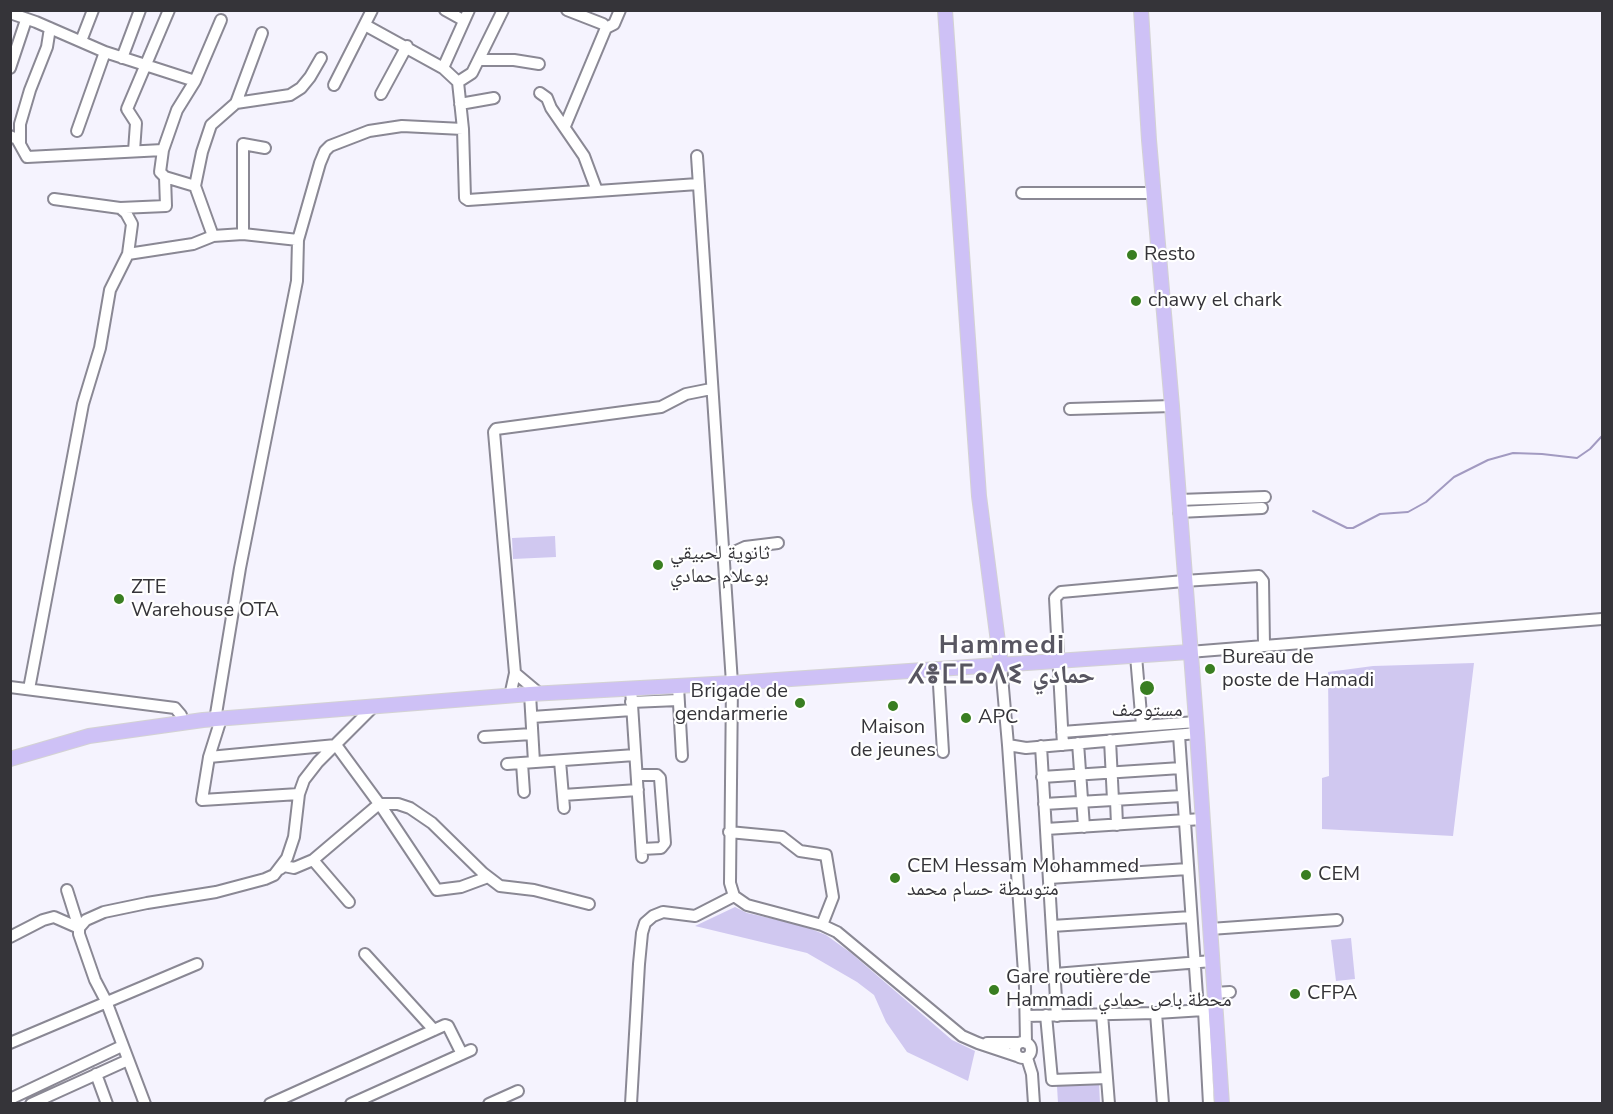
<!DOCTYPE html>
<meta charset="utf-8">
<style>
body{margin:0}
#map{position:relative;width:1613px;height:1114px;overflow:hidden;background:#f5f3fe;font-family:"Nunito Sans",sans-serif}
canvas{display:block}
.frame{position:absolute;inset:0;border:12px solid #353439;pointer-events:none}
</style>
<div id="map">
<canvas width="1613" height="1114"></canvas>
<div class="frame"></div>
</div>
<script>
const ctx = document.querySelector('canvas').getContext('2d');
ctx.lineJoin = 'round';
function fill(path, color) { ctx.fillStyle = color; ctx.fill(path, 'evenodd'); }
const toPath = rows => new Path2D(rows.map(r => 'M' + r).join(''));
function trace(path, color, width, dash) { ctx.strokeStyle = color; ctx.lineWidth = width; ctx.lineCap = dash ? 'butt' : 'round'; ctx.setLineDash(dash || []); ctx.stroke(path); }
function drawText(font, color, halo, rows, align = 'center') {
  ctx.font = font + ' "Nunito Sans","Noto Naskh Arabic","Noto Sans Tifinagh",sans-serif'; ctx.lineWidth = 4.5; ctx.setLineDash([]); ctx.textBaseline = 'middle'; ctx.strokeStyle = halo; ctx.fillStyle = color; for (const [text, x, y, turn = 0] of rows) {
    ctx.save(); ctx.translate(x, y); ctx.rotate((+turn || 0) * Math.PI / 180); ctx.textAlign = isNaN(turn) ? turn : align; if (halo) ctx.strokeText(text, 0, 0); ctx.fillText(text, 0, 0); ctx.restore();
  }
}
const green = toPath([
 [555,536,556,557,513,559,512,538],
 [1474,663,1453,836,1322,829,1322,778,1329,776,1328,672,1373,666],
 [735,907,747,913,801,925,826,935,851,953,952,1040,975,1051,968,1081,907,1052,886,1022,874,995,857,982,807,953,695,926],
 [1351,938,1355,979,1336,981,1331,940],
 [1099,1083,1100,1103,1058,1103,1057,1086]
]);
const stream = toPath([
 [1313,511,1347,528,1353,528,1380,514,1408,512,1426,502,1454,477,1488,460,1513,453,1542,454,1577,458,1590,449,1602,436]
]);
const minor = toPath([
 [445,10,463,20],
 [10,13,36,22,105,52,195,81],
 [221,20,195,81,177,110,163,150,160,172,165,177,195,186,202,152,211,125,236,103,262,33],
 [365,25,443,68,458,82,463,129,465,198,468,200,698,184],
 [606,28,614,24,620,10],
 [81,41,93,10],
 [122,58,140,10],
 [480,60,514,60,539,64],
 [10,68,26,20],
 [443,68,469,10],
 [458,82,472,73,503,10],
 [334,85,372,10],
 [540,93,547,98,551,108,584,156,597,191],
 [381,94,407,46],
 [236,103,290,95,301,88,310,77,321,58],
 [460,104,494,98],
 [565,126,606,28,603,24,567,10],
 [77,131,105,52],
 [10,136,17,139,27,157,163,150],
 [20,143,20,124,30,90,47,47,50,28],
 [134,151,136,123,127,109,169,10],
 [697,156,732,683,730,883,734,896,747,905,822,925,837,932,962,1036,978,1043,1017,1056],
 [1022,193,1153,193],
 [120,208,166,206,165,177],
 [243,234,243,144,265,148],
 [213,236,243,234,298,240,320,163,325,151,330,146,369,131,402,126,463,129],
 [128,254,193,244,213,236,195,186],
 [1070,409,1172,406],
 [1179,500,1265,497],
 [1179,512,1262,508],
 [723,557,745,547,778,543],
 [1189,652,1602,619],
 [1136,656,1142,726],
 [1001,665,1008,745,1025,987,1026,1043],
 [938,668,943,752],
 [515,673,540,694],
 [678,686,682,756],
 [10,687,175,708,181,715,182,722],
 [29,689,83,404,100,348,110,290,128,254,132,224,126,213,120,208,54,199],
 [631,689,642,857],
 [530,694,534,762],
 [510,696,515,673,494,432,496,429,661,407,686,394,711,389],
 [631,702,678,700],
 [532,717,632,710],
 [221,719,209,757,202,800,299,794],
 [215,720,240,568,297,281,298,240],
 [1062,732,1196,722],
 [1179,735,1198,1010],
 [484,737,532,734],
 [1110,740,1113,800],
 [1078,743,1084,827],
 [1008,745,1026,748,1197,733],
 [1063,745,1055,598,1061,592,1184,581,1259,576,1263,581,1264,645],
 [1041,746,1057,1016],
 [209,757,336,745,383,809,437,890,461,887,488,877],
 [560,761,564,808],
 [522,763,524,792],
 [507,764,635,755],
 [637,775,657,775,660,778,665,843,661,848,642,849],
 [1042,777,1181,768],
 [563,795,638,790],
 [1116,800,1117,825],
 [1044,804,1182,796],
 [1046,829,1202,819],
 [729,832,782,837,800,851,826,855,833,897,822,925],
 [313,860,349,902],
 [280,869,284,866,294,868,313,860,379,804,398,804,410,808,432,823,483,873,500,886,534,890,589,904],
 [1049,878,1188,869],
 [67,890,79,928],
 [1052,926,1191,917],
 [1210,929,1337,920],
 [10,937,43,920,54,917,79,928],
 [365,954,434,1030],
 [1055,974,1212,961],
 [1214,993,1230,992],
 [1204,1010,1209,1104],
 [1156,1013,1163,1104],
 [1102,1014,1109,1104],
 [1046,1015,1052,1080,1107,1078],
 [1026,1016,1156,1013,1204,1010,1215,1007],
 '1015 1050a8 8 0 1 1 16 0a8 8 0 1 1-16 0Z',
 [10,1043,197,964],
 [987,1043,1018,1043],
 [1027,1058,1032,1074,1034,1104],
 [96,1074,107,1104],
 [10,1099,122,1046],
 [31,1104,128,1060],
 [145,1104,106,1001,95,980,79,934,79,928,86,920,104,912,147,903,216,892,265,879,274,875,287,858,294,837,299,794,304,780,318,762,373,707],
 [270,1104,445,1025,448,1026,462,1054],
 [351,1104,471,1050],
 [489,1104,518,1091],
 [631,1104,639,964,642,933,645,923,653,916,663,912,695,916,734,896]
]);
const major = toPath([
 [945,10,979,496,1001,665],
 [1141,10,1149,140,1172,406,1197,733,1222,1104],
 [10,759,89,736,203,720,530,694,732,683,1189,652]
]);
const markers = [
 [1132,255,6,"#397e21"],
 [1136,301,6,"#397e21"],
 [658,565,6,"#397e21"],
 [119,599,6,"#397e21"],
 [1210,669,6,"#397e21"],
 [1147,688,8,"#397e21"],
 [800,703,6,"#397e21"],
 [893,706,6,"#397e21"],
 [966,718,6,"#397e21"],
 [1306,875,6,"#397e21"],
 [895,878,6,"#397e21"],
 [994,990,6,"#397e21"],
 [1295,994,6,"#397e21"]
];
const poiNames = [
 ["Resto",1144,255],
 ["chawy el chark",1148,301],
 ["ثانوية لحبيقي",670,554],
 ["بوعلام حمادي",670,577],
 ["ZTE",131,588],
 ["Warehouse OTA",131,611],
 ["Bureau de",1222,658],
 ["poste de Hamadi",1222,681],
 ["Brigade de",788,692,"right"],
 ["gendarmerie",788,715,"right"],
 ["مستوصف",1147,711,"center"],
 ["APC",978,718],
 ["Maison",893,728,"center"],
 ["de jeunes",893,751,"center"],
 ["CEM Hessam Mohammed",907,867],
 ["متوسطة حسام محمد",907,890],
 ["CEM",1318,875],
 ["Gare routière de",1006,978],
 ["Hammadi محطة باص حمادي",1006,1001],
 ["CFPA",1307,994]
];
const districtNames = [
 ["Hammedi",1002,647],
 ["ⵃⴻⵎⵎⴰⴷⵉ حمادي",1002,677]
];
fill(green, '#d0c8f0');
trace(stream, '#a29ac1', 2);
trace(minor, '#8a8894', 14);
trace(major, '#d3d2d3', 16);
trace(minor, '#fff', 10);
trace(major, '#cec1f6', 14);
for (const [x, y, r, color] of markers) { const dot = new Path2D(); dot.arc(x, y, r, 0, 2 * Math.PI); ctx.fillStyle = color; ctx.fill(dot); trace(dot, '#fff', 2); }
drawText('20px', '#353439', '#fff', poiNames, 'left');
ctx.letterSpacing = '1.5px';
drawText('bold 26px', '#585661', '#fff', districtNames);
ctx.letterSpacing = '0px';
</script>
